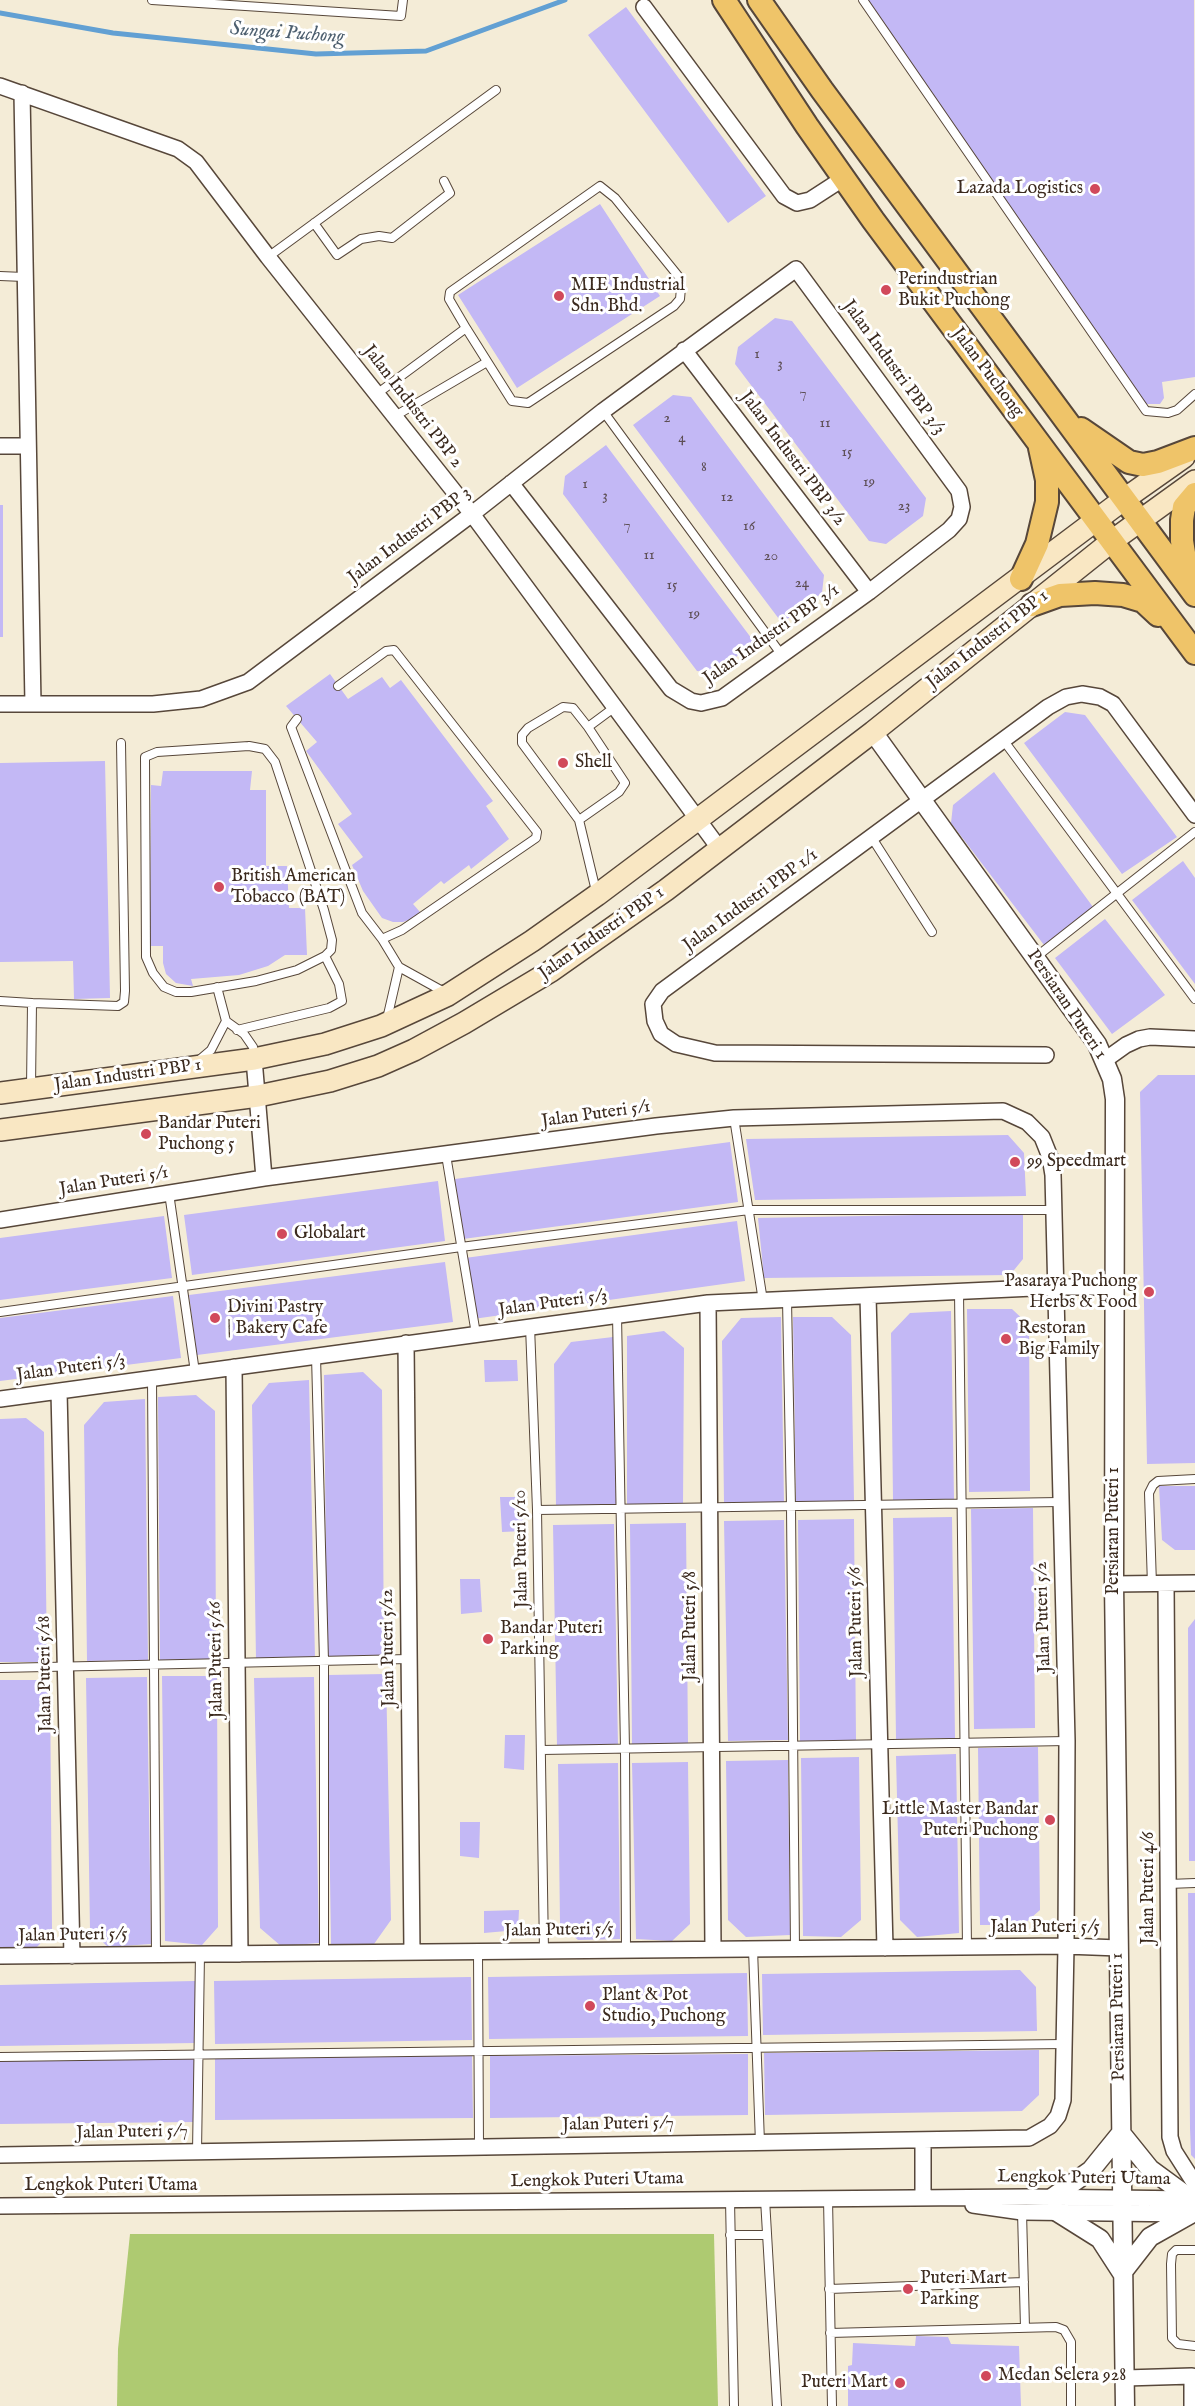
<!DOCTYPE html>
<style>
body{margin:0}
canvas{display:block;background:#f4ecd7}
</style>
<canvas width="1195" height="2406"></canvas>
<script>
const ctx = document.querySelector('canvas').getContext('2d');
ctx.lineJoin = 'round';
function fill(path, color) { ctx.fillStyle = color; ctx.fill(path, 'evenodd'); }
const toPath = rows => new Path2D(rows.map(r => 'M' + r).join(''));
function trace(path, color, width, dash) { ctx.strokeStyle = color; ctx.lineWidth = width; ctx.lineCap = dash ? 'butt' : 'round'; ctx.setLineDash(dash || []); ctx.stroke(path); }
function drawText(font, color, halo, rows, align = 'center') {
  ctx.font = font + ' "IM FELL English",serif'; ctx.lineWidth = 6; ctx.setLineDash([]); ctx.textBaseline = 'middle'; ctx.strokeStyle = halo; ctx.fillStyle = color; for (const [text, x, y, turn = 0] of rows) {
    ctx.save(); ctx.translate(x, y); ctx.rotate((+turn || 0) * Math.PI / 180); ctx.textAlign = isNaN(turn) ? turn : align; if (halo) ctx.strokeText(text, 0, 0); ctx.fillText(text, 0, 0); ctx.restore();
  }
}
const green = toPath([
 [130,2234,714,2234,718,2406,117,2406,118,2349]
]);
const stream = toPath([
 [0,13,113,33,316,54,426,51,565,0]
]);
const building = toPath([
 [865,0,1194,0,1195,377,1162,382,1164,398,1160,404,1146,404,1137,396],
 [626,7,766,196,728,223,588,35],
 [600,204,660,296,517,388,458,295],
 [775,318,792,321,926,498,923,516,886,544,869,541,735,364,738,347],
 [673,395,691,397,824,575,822,593,782,623,633,425],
 [606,445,755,643,714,673,697,671,563,494,565,476],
 [0,505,3,505,3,637,0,637],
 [330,674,348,699,382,677,390,688,401,680,493,801,486,806,509,839,471,869,469,865,444,884,441,881,413,904,420,912,414,918,403,922,393,922,382,918,363,891,352,865,363,857,338,824,352,814,306,751,317,742,286,706],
 [1065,712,1085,715,1177,837,1122,874,1024,743],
 [105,761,110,998,74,999,73,961,0,962,0,763],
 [163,771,252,771,250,790,266,790,266,866,287,866,289,908,305,908,307,955,285,955,268,966,239,975,191,979,193,986,176,983,166,974,163,963,163,946,150,946,151,785,161,786],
 [994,772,1093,907,1044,945,951,823,953,805],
 [1183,861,1195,878,1195,984,1132,900],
 [1105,919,1165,995,1112,1034,1055,958],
 [1158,1075,1195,1075,1195,1463,1147,1464,1140,1092],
 [1008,1135,1024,1153,1026,1196,755,1200,746,1139],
 [730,1142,738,1202,463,1239,455,1179],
 [438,1181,445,1241,192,1275,184,1215],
 [1023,1213,1023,1259,1010,1275,764,1278,758,1218],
 [164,1216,172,1278,0,1300,0,1238],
 [737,1221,745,1281,473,1319,465,1258],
 [445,1262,453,1322,197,1355,189,1295],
 [173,1296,181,1358,0,1381,0,1318],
 [967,1309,1012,1309,1029,1325,1030,1491,969,1492],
 [951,1311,954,1499,893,1500,891,1333,910,1313],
 [781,1317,784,1503,724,1504,722,1341,741,1318],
 [793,1317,832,1317,851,1335,854,1501,796,1502],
 [664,1331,684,1348,683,1507,627,1507,627,1336],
 [613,1337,616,1506,556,1508,554,1364,571,1342],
 [484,1360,517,1360,518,1381,485,1382],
 [363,1372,382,1390,384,1658,327,1658,324,1375],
 [309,1380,315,1659,256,1660,252,1405,269,1383],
 [196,1395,215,1411,216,1659,160,1660,158,1397],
 [145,1399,148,1660,87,1661,84,1425,104,1402],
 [26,1418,44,1432,47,1662,0,1662,0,1419],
 [1159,1486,1195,1486,1195,1550,1175,1550,1162,1540],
 [500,1497,522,1497,524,1531,502,1532],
 [1033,1508,1035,1728,974,1729,971,1509],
 [952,1517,955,1738,896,1739,893,1518],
 [854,1519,856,1740,800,1741,798,1520],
 [784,1520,788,1740,728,1741,724,1521],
 [686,1523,688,1744,632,1744,630,1524],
 [614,1524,618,1746,557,1747,553,1525],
 [460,1579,480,1579,482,1612,461,1614],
 [1195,1619,1195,1861,1189,1861,1188,1628],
 [386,1674,391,1920,374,1944,331,1944,327,1675],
 [162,1676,217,1676,218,1927,202,1945,165,1941],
 [147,1677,151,1944,108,1947,90,1930,86,1678],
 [314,1677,319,1943,281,1946,260,1928,254,1678],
 [0,1680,50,1680,52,1931,36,1948,0,1949],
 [505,1735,525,1735,524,1770,504,1768],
 [1038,1747,1040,1910,1023,1925,980,1925,978,1748],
 [956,1754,959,1933,917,1937,900,1920,896,1756],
 [859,1757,861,1920,841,1937,803,1936,801,1758],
 [788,1760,790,1935,746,1937,728,1920,726,1761],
 [688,1762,690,1924,672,1941,636,1939,632,1763],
 [618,1763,620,1939,578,1940,560,1924,558,1764],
 [1047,1816,1055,1816,1055,1825,1045,1823],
 [460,1822,480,1822,479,1858,460,1856],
 [1188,1893,1195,1893,1195,2159,1191,2155,1190,2128],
 [519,1910,518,1930,484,1933,484,1911],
 [1020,1970,1036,1987,1037,2031,763,2035,762,1974],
 [747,1973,748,2036,489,2039,488,1977],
 [471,1977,472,2040,215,2044,214,1981],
 [195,1981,196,2043,0,2046,0,1985],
 [1039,2050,1039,2095,1022,2111,765,2115,764,2053],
 [748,2054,748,2115,490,2118,490,2056],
 [472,2055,473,2118,215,2120,215,2057],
 [195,2059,195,2122,0,2124,0,2061],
 [916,2336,948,2337,951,2344,1019,2346,1021,2406,848,2406,848,2366,852,2365,853,2343,915,2346]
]);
const service = toPath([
 [152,0,401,16,403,0],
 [863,0,1146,411,1168,413,1177,410,1195,394],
 [314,223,337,255,361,239,379,236,392,238,450,193,444,181],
 [268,257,496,90],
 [0,276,24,277],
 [378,393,466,328,449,299,450,292,600,186,615,198,679,277,681,288,680,299,674,306,528,403,512,401,466,328],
 [603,411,781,654],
 [395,416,487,362],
 [338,686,386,651,394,650,537,832,536,838,402,930,382,939],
 [297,719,291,727,362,913,382,939,399,967,446,993],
 [588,727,615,707],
 [1004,741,1195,999],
 [249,746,265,749,275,762,324,910,332,940,331,950,325,956,297,970,256,981,191,992,176,992,164,987,153,973,146,957,145,757,157,752,249,746],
 [579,820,619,792,625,783,588,727,573,708,563,707,528,728,522,735,522,743,579,820,596,891],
 [872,838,932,932],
 [1036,957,1195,832],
 [217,987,226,1021,244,1034,253,1047,254,1056],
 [0,1001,32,1003],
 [387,1019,399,967],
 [237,1030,329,1008,342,1001,339,984,325,956],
 [198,1061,211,1050,226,1021],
 [31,1088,32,1003,118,1006,124,1002,125,991,121,743],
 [734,1118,763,1301],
 [446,1155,476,1334],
 [169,1193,195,1372],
 [959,1292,967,1947],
 [787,1300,791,1507,795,1949],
 [0,1312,461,1247,749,1210,1054,1210],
 [617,1315,625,1749,626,1950],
 [530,1326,537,1510,544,1951],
 [316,1356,324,1661,324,1953],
 [152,1378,156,1955],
 [537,1510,1060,1502],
 [1152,1585,1149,1493,1153,1485,1158,1481,1195,1479],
 [0,1668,409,1659],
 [542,1750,1067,1741],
 [1168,1884,1195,1883],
 [753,1949,760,2143],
 [478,1952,479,2147],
 [0,2057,1064,2044],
 [197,2152,200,1954],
 [765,2199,777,2406],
 [828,2199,832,2406],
 [730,2200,734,2406],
 [1022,2212,1025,2328],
 [730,2235,767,2235],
 [1195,2250,1176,2250,1172,2254,1171,2264,1172,2338,1178,2344,1195,2346],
 [829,2289,1024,2282],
 [830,2333,1056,2327,1064,2330,1071,2342,1071,2406]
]);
const minor = toPath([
 [644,7,784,196,797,203,810,200,844,178],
 [0,86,178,149,196,162,268,257,472,514,719,848],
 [22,93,33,704],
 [684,350,869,592],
 [0,446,27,446],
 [0,704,153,704,201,699,248,682,472,514,603,411,796,269,959,491,962,507,959,519,949,530,869,592,722,698,701,703,691,701,671,689,511,483],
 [1046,1055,715,1053,676,1044,661,1034,655,1021,653,1004,662,991,681,977,1048,707,1066,697,1082,694,1100,697,1113,704,1195,815],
 [254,1059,264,1178],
 [1105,1060,1126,1045,1139,1039,1150,1037,1195,1039],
 [0,1220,264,1178,656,1126,734,1118,1003,1111,1027,1122,1042,1137,1050,1157,1053,1175,1067,1741,1066,1946,1063,2100,1058,2116,1050,2126,1029,2138,0,2155],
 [868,1296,885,1948],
 [708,1303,713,1949],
 [406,1343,412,1952],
 [234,1367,240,1954],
 [59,1391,72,1956],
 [0,1399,708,1303,1055,1287,1114,1287],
 [1114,1584,1195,1583],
 [1166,1584,1170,2137,1174,2151,1195,2184],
 [0,1956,1066,1946,1119,1948],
 [923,2140,923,2198],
 [973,2205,1022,2212,1192,2214],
 [0,2206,1026,2197,1195,2199],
 [1125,2378,1192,2376,1192,2406]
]);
const tertiary = toPath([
 [873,732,1097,1044,1112,1079,1115,1099,1114,1584,1125,2406],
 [1121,2133,1150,2169,1191,2199],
 [1053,2197,1091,2170,1121,2133],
 [1057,2212,1100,2239,1122,2273],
 [1122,2273,1150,2237,1191,2214]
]);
const secondary = toPath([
 [0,1093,254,1059,325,1044,381,1026,448,995,532,941,597,895,1123,500,1184,457],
 [0,1130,258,1096,330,1081,378,1066,414,1050,464,1023,551,971,666,890,873,732,1112,541,1195,481]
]);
const primary = toPath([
 [724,0,807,126,873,220,1195,653],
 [759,0,822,90,1195,595],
 [1081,429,1129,462,1143,465,1158,462,1195,448],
 [1021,579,1037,544,1047,502,1047,480,1040,448],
 [1193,583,1186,565,1182,541,1182,520,1184,507,1195,494],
 [1032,605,1060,595,1095,593,1123,595,1143,601,1158,615]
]);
const markers = [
 [1095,189,6,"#d1495b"],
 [886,290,6,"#d1495b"],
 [559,296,6,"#d1495b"],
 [563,763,6,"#d1495b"],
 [219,887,6,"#d1495b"],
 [146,1134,6,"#d1495b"],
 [1015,1162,6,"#d1495b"],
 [282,1234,6,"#d1495b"],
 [1149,1292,6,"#d1495b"],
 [215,1318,6,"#d1495b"],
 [1006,1339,6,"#d1495b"],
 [488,1639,6,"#d1495b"],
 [1050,1820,6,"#d1495b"],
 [590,2006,6,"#d1495b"],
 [908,2289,6,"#d1495b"],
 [986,2376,6,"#d1495b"],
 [900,2383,6,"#d1495b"]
];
const numberNames = [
 ["1",757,355],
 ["3",780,365],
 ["7",803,394],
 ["2",667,419],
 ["11",825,424],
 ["4",682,439],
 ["15",847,453],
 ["8",704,468],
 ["19",869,483],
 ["1",585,485],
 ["3",605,497],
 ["12",727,498],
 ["23",904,507],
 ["7",627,526],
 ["16",749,527],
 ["11",649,556],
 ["20",771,557],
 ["24",802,584],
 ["15",672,586],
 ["19",694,615]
];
const poiNames = [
 ["Lazada Logistics",1083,189,"right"],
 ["Perindustrian",898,280],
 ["Bukit Puchong",898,301],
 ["MIE Industrial",571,286],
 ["Sdn. Bhd.",571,307],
 ["Shell",575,763],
 ["British American",231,877],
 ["Tobacco (BAT)",231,898],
 ["Bandar Puteri",158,1124],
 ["Puchong 5",158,1145],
 ["99 Speedmart",1027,1162],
 ["Globalart",294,1234],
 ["Pasaraya Puchong",1137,1282,"right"],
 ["Herbs & Food",1137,1303,"right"],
 ["Divini Pastry",227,1308],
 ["| Bakery Cafe",227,1329],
 ["Restoran",1018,1329],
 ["Big Family",1018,1350],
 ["Bandar Puteri",500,1629],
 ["Parking",500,1650],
 ["Little Master Bandar",1038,1810,"right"],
 ["Puteri Puchong",1038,1831,"right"],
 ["Plant & Pot",602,1996],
 ["Studio, Puchong",602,2017],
 ["Puteri Mart",920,2279],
 ["Parking",920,2300],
 ["Medan Selera 928",998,2376],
 ["Puteri Mart",888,2383,"right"]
];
const streetNames = [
 ["Jalan Industri PBP 3/3",893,368,54],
 ["Jalan Puchong",987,373,53],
 ["Jalan Industri PBP 2",412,407,52],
 ["Jalan Industri PBP 3/2",792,459,53],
 ["Jalan Industri PBP 3",410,536,-37],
 ["Jalan Industri PBP 3/1",772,635,-35],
 ["Jalan Industri PBP 1",988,640,-38],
 ["Jalan Industri PBP 1/1",751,901,-36],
 ["Jalan Industri PBP 1",602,934,-35],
 ["Persiaran Puteri 1",1066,1005,56],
 ["Jalan Industri PBP 1",128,1076,-8],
 ["Jalan Puteri 5/1",596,1115,-8],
 ["Jalan Puteri 5/1",114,1182,-9],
 ["Jalan Puteri 5/3",553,1304,-8],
 ["Jalan Puteri 5/3",71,1369,-8],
 ["Persiaran Puteri 1",1114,1531,-90],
 ["Jalan Puteri 5/10",522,1549,-91],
 ["Jalan Puteri 5/2",1044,1617,-92],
 ["Jalan Puteri 5/6",857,1622,-91],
 ["Jalan Puteri 5/8",691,1626,-90],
 ["Jalan Puteri 5/12",389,1648,-91],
 ["Jalan Puteri 5/16",217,1660,-91],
 ["Jalan Puteri 5/18",46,1674,-91],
 ["Jalan Puteri 4/6",1149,1888,-90],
 ["Jalan Puteri 5/5",1045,1928],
 ["Jalan Puteri 5/5",559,1931,-1],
 ["Jalan Puteri 5/5",73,1936,-1],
 ["Persiaran Puteri 1",1119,2017,-91],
 ["Jalan Puteri 5/7",618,2125,-1],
 ["Jalan Puteri 5/7",132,2133,-1],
 ["Lengkok Puteri Utama",1084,2179,1],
 ["Lengkok Puteri Utama",597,2181,-1],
 ["Lengkok Puteri Utama",111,2186]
];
const waterNames = [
 ["Sungai Puchong",287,34,4]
];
fill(green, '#aeca71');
trace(stream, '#62a0d3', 5);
fill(building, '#c3b8f5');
trace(service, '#57473a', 10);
trace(minor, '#57473a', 18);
trace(tertiary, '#57473a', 21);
trace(secondary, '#57473a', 24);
trace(primary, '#57473a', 26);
trace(service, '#fff', 8);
trace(minor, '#fff', 15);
trace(tertiary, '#fff', 18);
trace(secondary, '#f9e7c3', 21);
trace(primary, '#efc469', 22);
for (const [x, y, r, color] of markers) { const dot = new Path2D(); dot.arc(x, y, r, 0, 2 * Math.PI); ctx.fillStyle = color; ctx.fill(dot); trace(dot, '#fff', 2); }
drawText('15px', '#5d4e54', null, numberNames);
drawText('18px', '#3b2a1e', '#fff', poiNames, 'left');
drawText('18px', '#3b2a1e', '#fff', streetNames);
drawText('italic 20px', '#4d5f6f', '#fff', waterNames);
</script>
